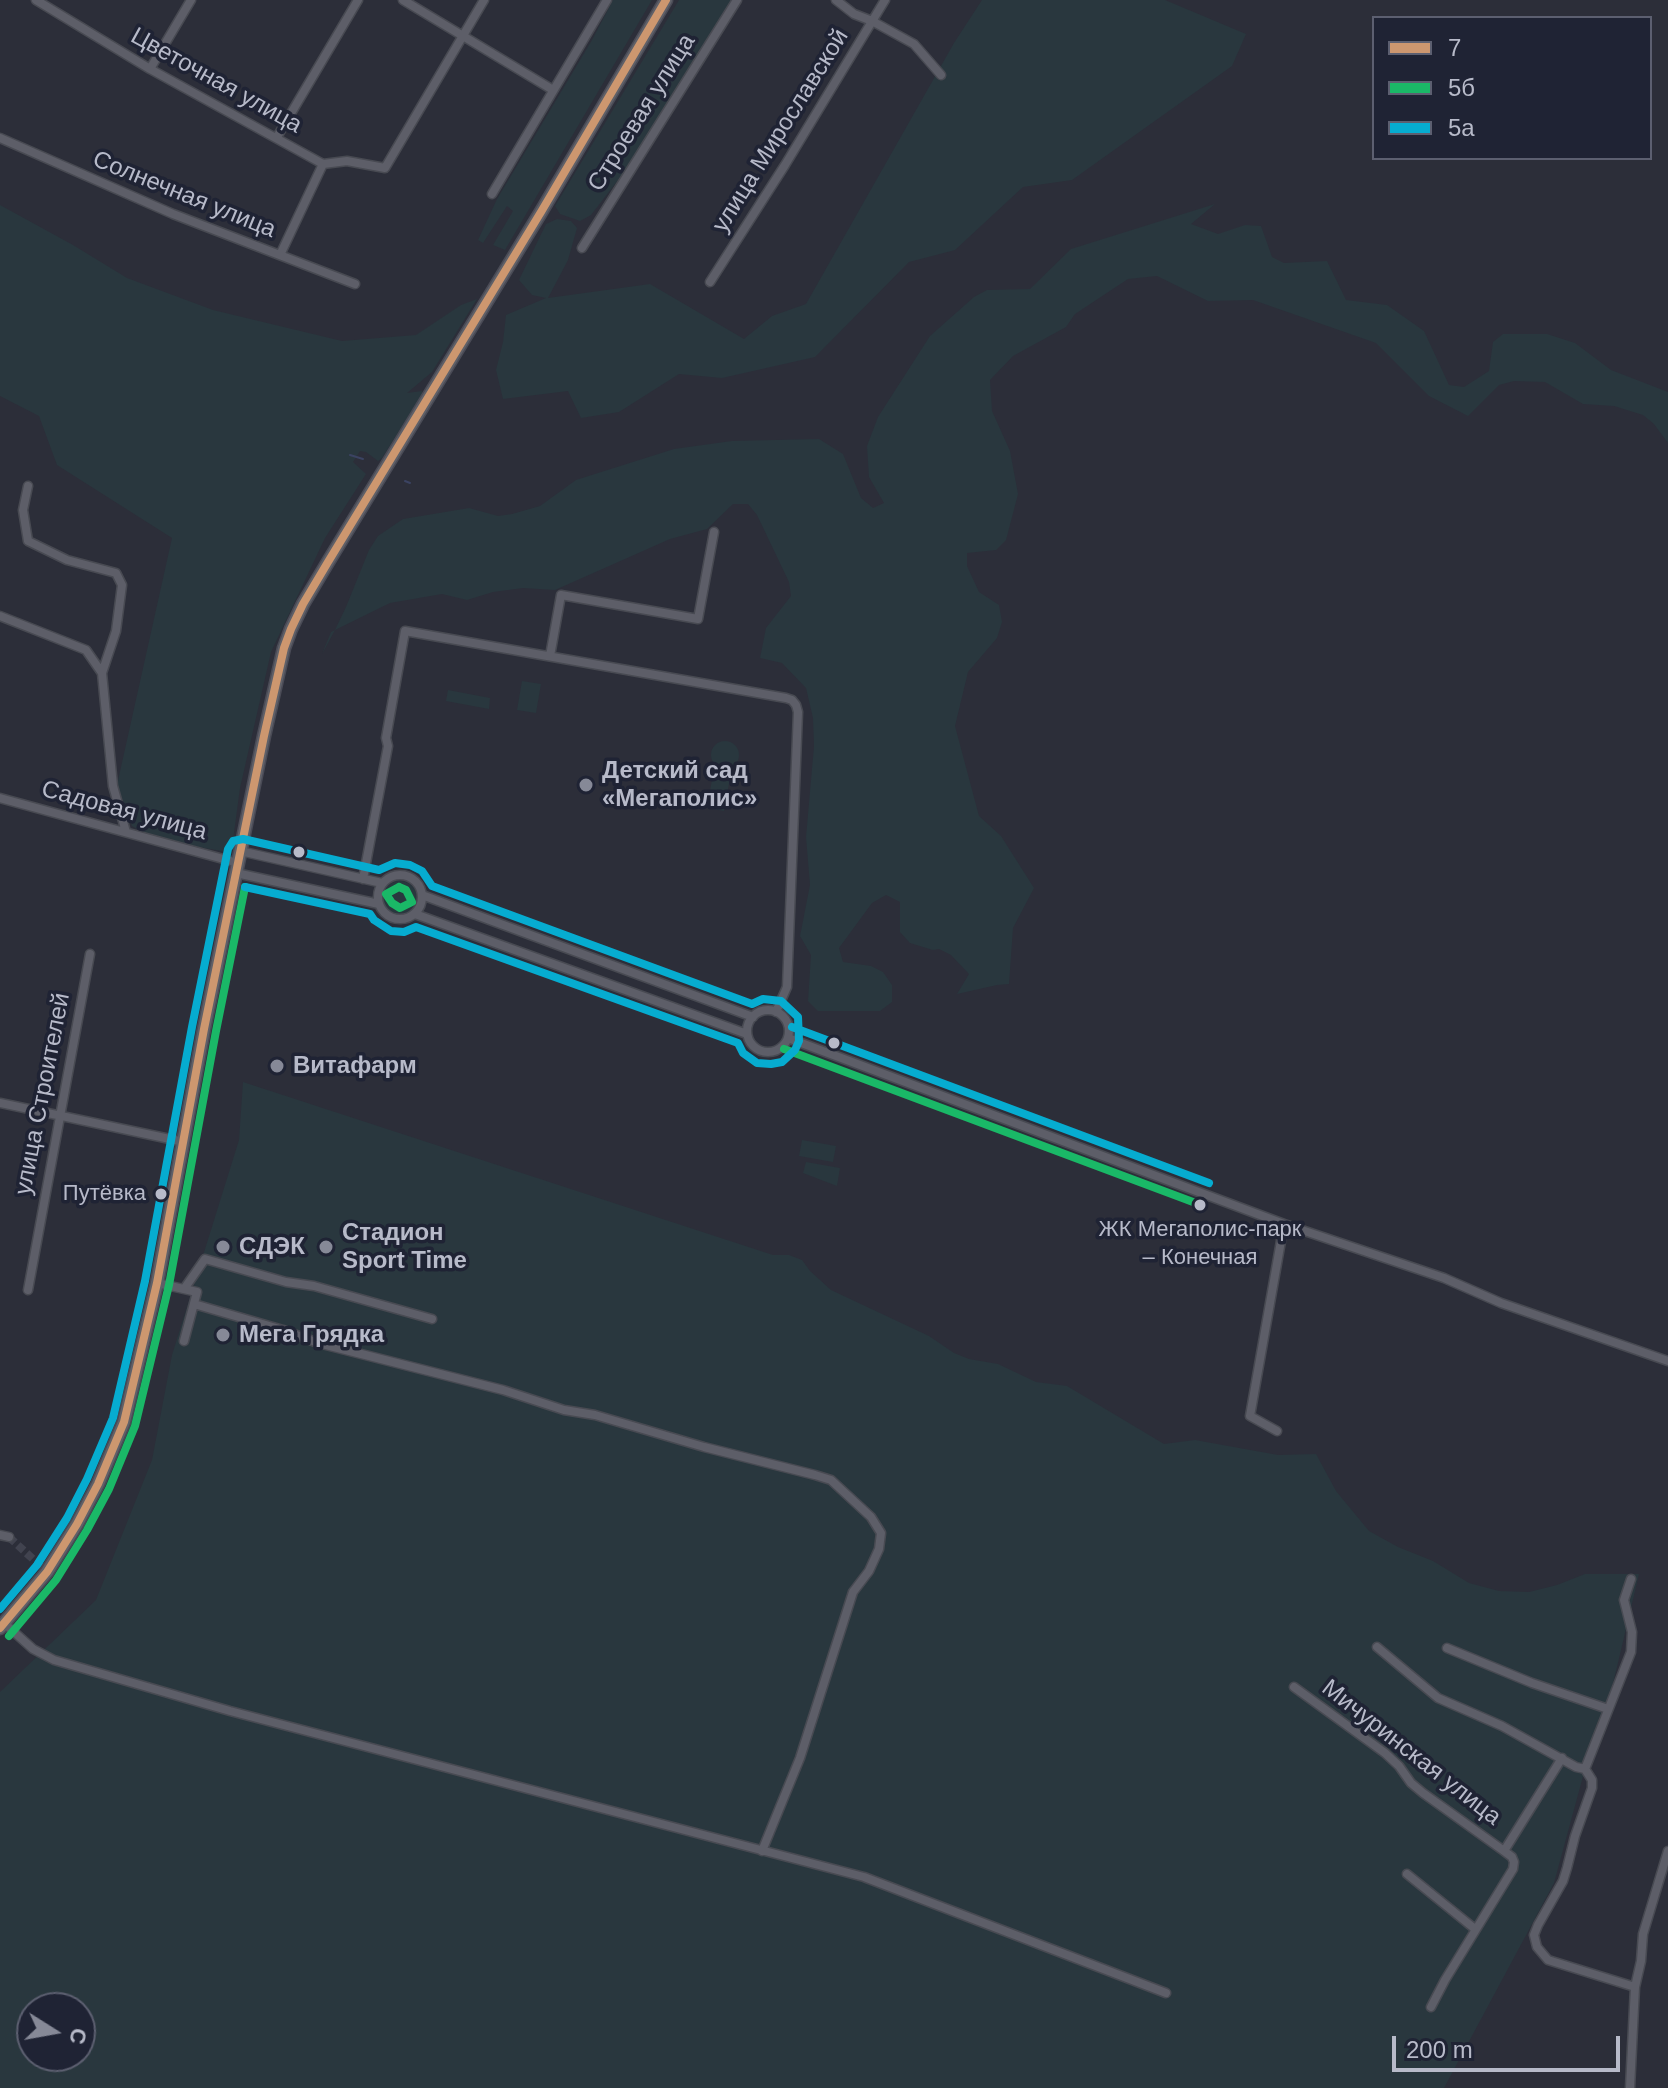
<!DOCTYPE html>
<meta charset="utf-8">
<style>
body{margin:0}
#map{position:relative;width:1668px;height:2088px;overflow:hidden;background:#2c2e39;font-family:Helvetica,sans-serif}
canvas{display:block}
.legend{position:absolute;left:1372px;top:16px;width:280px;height:144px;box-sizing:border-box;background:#1f2334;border:2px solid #5c5f70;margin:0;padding:10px 14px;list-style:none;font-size:24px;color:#b7bac9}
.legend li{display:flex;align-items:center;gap:16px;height:40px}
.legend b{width:40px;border:2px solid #5c5f70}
.north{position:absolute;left:16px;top:1992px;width:80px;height:80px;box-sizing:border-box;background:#1f2334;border:2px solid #5c5f70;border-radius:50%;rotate:101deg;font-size:22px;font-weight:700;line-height:32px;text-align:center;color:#b7bac9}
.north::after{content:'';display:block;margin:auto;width:28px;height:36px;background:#868997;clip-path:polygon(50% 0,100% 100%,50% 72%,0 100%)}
.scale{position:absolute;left:1392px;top:2036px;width:228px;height:36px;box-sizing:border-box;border:4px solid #b7bac9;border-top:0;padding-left:10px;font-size:24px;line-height:28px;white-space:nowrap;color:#b7bac9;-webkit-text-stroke:6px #1f2334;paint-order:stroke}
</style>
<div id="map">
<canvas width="1668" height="2088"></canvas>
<ul class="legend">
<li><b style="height:10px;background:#cd976f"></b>7</li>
<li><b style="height:10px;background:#1ab867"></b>5б</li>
<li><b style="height:10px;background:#06acd0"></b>5а</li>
</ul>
<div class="north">С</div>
<div class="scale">200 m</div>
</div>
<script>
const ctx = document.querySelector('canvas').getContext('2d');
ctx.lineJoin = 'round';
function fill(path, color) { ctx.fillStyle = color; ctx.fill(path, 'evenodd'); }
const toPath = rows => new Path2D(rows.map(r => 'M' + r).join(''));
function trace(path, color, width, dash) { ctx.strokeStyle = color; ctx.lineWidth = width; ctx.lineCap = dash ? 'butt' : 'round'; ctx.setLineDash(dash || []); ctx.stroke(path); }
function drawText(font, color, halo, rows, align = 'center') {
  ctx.font = font + ' Helvetica,sans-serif'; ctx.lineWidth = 7; ctx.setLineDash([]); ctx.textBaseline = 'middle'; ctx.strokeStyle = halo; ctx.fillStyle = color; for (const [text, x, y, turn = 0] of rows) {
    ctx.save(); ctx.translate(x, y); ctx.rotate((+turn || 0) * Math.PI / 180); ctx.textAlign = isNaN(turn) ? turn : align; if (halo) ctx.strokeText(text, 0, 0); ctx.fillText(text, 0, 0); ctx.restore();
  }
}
const green = toPath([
 [613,0,652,0,505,250,493,245,513,211,507,206,483,243,478,240,497,199,592,40],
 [679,0,735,0,639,153,591,215,580,221,560,214,555,206],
 [982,0,1165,0,1246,34,1232,66,1072,180,1023,187,955,250,909,262,815,357,722,378,679,374,619,412,581,418,568,391,503,399,496,370,503,342,506,315,546,298,532,295,519,280,546,224,557,219,571,221,577,228,568,260,548,298,650,284,744,339,772,316,806,304,954,43],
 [1215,204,1191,224,1218,234,1245,225,1261,226,1272,257,1284,263,1327,261,1346,300,1387,305,1424,331,1449,385,1464,387,1489,371,1493,342,1503,334,1547,334,1575,343,1611,370,1668,392,1668,443,1654,424,1643,415,1614,406,1583,404,1545,382,1514,381,1499,385,1468,416,1429,396,1376,343,1253,300,1208,301,1157,276,1128,279,1075,314,1066,327,1013,356,990,380,992,411,1010,451,1018,494,1006,540,996,550,967,553,967,566,979,592,999,605,1002,622,997,638,968,672,955,726,979,816,1001,836,1034,888,1013,928,1009,984,997,985,957,994,969,974,951,955,939,949,933,950,910,943,900,932,900,902,886,895,872,903,839,948,843,962,871,966,883,972,892,985,892,1002,880,1011,818,1011,808,1001,811,955,800,936,810,885,806,837,814,746,813,718,806,688,782,663,760,658,766,628,791,596,789,582,757,515,748,504,733,504,707,529,670,539,555,590,523,588,493,592,467,600,442,594,390,603,335,630,322,654,331,632,335,630,346,607,369,550,378,536,403,519,469,508,498,516,512,514,540,506,576,480,674,449,732,441,819,439,843,454,861,498,873,508,884,503,869,477,867,446,878,417,930,336,974,297,987,290,1030,289,1071,249],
 [0,205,73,245,127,278,213,310,342,341,416,335,461,305,477,299,432,372,407,393,422,391,422,395,382,458,378,461,366,452,360,451,353,462,366,474,325,538,271,652,240,788,233,840,229,849,222,851,198,847,148,835,132,826,117,785,172,538,57,465,39,416,0,396],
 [522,681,541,684,536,713,517,710],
 [448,690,490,698,489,709,446,701],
 '711 755a14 14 0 1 1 28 0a14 14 0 1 1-28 0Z',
 [713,774,730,778,724,811,707,808],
 '383 898a17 17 0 1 1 34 0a17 17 0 1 1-34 0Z',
 [243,1082,773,1255,789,1255,802,1260,810,1271,831,1290,929,1336,954,1353,969,1359,998,1364,1036,1382,1067,1386,1164,1444,1195,1440,1278,1455,1316,1454,1336,1491,1369,1531,1398,1547,1433,1561,1469,1583,1499,1591,1529,1592,1557,1585,1585,1574,1639,1574,1607,1709,1585,1769,1554,1883,1444,2088,0,2088,0,1692,96,1600,152,1460,172,1355,239,1140],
 [32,2008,80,2008,80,2056,32,2056],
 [802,1140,836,1146,833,1162,799,1156],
 [806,1162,840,1168,837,1186,803,1173]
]);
const stream = toPath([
 [350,455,363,459],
 [405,481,410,483]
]);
const minorTunnel = toPath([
 [9,1537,47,1572]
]);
const minor = toPath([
 [36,0,150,69,323,164,347,161,385,168,484,0],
 [403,0,553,90],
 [836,0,854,14,872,21,914,44,941,75],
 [150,69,191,0],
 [277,137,358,0],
 [0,138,173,214,355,284],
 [492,194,607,0],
 [582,248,737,0],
 [280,255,323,164],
 [710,282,785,165,885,0],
 [28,486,23,510,28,541,67,560,116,573,122,585,116,631,102,673],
 [0,616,86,650,102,673,113,786,126,832],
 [550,656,561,595,698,619,714,532],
 [0,798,238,863],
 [240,851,382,883],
 [236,873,379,904],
 '378 897a22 22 0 1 1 44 0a22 22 0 1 1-44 0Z',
 [363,879,388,746,386,738,405,631,786,698,792,700,796,705,798,712,787,987,776,1012],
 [422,895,753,1017],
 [415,914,747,1034],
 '747 1031a21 21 0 1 1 42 0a21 21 0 1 1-42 0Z',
 [788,1038,1284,1224,1444,1278,1501,1303,1668,1361],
 [0,1103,184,1142],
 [157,1283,197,1292,184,1341],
 [184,1289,205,1259,286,1282,314,1286,432,1319],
 [28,1290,90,954],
 [194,1304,283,1330,318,1343,503,1390,564,1410,595,1415,704,1447,815,1475,831,1480,871,1517,881,1533,879,1549,869,1571,853,1592,800,1758,762,1851],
 [1277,1431,1250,1416,1284,1224],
 [0,1535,9,1537],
 [4,1623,33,1649,54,1660,230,1711,864,1877,1166,1993],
 [1377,1647,1438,1698,1502,1726,1576,1767,1585,1769,1592,1780,1592,1788,1575,1836,1567,1868,1563,1881,1538,1925,1534,1935,1537,1947,1548,1960,1635,1987],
 [1447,1648,1532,1683,1608,1709],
 [1294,1687,1385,1753,1399,1766,1411,1783,1423,1793,1504,1851],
 [1585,1769,1631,1652,1632,1632,1624,1600,1631,1579],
 [1407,1874,1475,1929],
 [1431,2007,1445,1980,1513,1869,1514,1862,1512,1857,1504,1851,1562,1758],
 [1630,2088,1635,1987,1641,1961,1643,1934,1668,1851]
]);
const primary = toPath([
 [0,1628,47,1572,77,1524,98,1484,124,1422,157,1283,204,1029,264,736,284,648,291,629,303,604,328,562,541,212,666,0]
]);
const bus1 = toPath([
 [0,1628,47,1572,77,1524,98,1484,124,1422,157,1283,204,1029,264,736,284,648,291,629,303,604,328,562,541,212,666,0]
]);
const bus2 = toPath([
 [399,887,406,890,412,902,400,908,392,903,386,894,399,887],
 [784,1049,1201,1205],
 [9,1636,56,1580,87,1530,109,1489,135,1426,169,1285,216,1031,245,887]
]);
const bus3 = toPath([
 [792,1027,1209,1183],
 [0,1609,37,1565,67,1518,87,1479,113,1418,145,1281,192,1027,228,849,233,841,243,839,379,870,395,863,410,865,422,871,432,886,752,1004,763,999,781,1001,798,1017,799,1041,795,1050,782,1062,771,1064,757,1063,743,1053,738,1043,416,927,404,932,391,931,374,920,370,914,245,887]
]);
const markers = [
 [586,785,8,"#868997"],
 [299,852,7,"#b7bac9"],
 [834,1043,7,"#b7bac9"],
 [277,1066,8,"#868997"],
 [161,1194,7,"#b7bac9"],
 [1200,1205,7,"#b7bac9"],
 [223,1247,8,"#868997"],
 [326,1247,8,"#868997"],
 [223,1335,8,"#868997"]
];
const busNames = [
 ["Путёвка",146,1194],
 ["ЖК Мегаполис-парк",1200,1230,"center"],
 ["– Конечная",1200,1258,"center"]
];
const streetNames = [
 ["Цветочная улица",216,81,29],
 ["Строевая улица",642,113,-58],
 ["улица Мирославской",781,131,-58],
 ["Солнечная улица",184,195,22],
 ["Садовая улица",124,811,15],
 ["улица Строителей",43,1094,-79],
 ["Мичуринская улица",1411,1753,38]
];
const poiNames = [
 ["Детский сад",602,771],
 ["«Мегаполис»",602,799],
 ["Витафарм",293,1066],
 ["Стадион",342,1233],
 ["Sport Time",342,1261],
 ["СДЭК",239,1247],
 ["Мега Грядка",239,1335]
];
fill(green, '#29373e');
trace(stream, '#3b4362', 2);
trace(minorTunnel, '#41434f', 8, [8, 4]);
trace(minor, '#484a52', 11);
trace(primary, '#4a4b56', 15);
trace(minor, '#5d5e68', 8);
trace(primary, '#5f6068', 12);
trace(bus1, '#cd976f', 8);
trace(bus2, '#1ab867', 8);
trace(bus3, '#06acd0', 8);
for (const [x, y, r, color] of markers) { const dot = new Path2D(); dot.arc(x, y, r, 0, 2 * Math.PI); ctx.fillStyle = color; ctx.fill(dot); trace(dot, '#1f2334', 3); }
drawText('22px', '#b7bac9', '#1f2334', busNames, 'right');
drawText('24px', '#b7bac9', '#1f2334', streetNames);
drawText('bold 24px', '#b7bac9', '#1f2334', poiNames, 'left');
</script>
